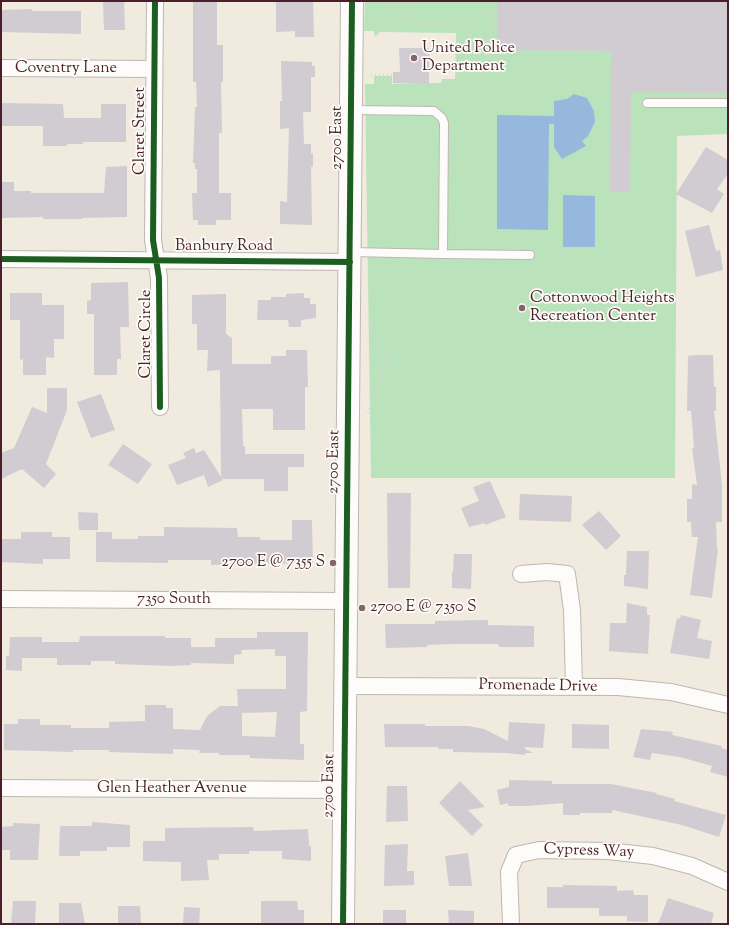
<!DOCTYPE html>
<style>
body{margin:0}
#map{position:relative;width:729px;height:925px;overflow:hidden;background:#f0eadf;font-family:"Sorts Mill Goudy",serif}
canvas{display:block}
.frame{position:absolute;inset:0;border:2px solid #4a1f2b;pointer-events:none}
</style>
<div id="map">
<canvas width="729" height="925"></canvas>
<div class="frame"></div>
</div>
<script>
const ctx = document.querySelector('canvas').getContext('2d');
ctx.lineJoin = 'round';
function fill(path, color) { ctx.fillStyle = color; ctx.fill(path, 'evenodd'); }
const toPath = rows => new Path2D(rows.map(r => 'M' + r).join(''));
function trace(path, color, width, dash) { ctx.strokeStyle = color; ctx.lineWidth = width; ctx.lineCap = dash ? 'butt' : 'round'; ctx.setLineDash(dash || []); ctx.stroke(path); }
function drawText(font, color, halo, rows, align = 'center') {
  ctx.font = font + ' "Sorts Mill Goudy",serif'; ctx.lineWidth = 3.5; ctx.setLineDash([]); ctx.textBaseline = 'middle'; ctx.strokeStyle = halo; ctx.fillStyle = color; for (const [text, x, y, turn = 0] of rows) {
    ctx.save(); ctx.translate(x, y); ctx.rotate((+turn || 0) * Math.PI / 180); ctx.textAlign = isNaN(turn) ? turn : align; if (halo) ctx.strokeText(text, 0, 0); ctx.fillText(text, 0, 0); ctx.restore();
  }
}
const green = toPath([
 [365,1,728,1,728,134,677,136,675,478,371,478,365,84,374,84,374,76,392,76,392,84,441,83,442,79,455,79,456,33,380,32,375,37,374,31,364,31]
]);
const water = toPath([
 [574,94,587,98,594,111,595,122,588,136,582,141,586,146,562,159,554,147,554,124,549,124,548,230,497,229,497,115,554,116,554,101,567,99],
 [563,195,595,196,595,247,563,247]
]);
const building = toPath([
 [103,1,124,1,125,30,104,30],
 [193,1,217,1,217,45,223,45,223,82,221,82,222,133,219,133,219,193,231,193,231,220,216,220,216,225,198,225,198,220,193,220,192,193,197,193,197,169,195,169,195,163,193,163,195,107,197,107,196,82,193,82],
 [276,1,313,1,314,37,295,37,295,31,276,32],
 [497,1,728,1,728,93,631,92,630,192,610,192,611,51,497,50],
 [32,9,32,11,81,11,81,34,1,32,1,10],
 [399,48,429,48,429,84,393,83,393,72,400,72],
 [281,61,312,62,312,66,315,66,315,77,311,77,311,112,303,112,304,144,311,144,311,154,313,153,313,167,311,167,312,225,280,224,280,201,287,202,289,128,280,129,280,101,282,101],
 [1,103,63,104,64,118,101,118,101,104,126,104,126,142,83,142,83,144,67,144,67,146,43,146,43,126,1,126],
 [706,147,728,160,728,174,717,189,724,194,712,213,676,194],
 [127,166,127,217,82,218,82,219,43,219,43,217,1,218,1,182,14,182,14,191,31,191,31,193,104,193,106,167],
 [709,225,716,251,720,250,723,270,696,277,685,231],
 [128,282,129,327,120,327,121,359,117,359,117,375,94,375,94,314,87,314,87,301,91,300,91,283],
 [10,293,42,293,42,305,64,305,64,339,54,339,54,358,46,357,46,375,23,375,23,359,20,360,20,320,10,320],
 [304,293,304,298,310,298,310,304,316,304,316,318,301,320,301,327,289,327,288,320,257,320,258,300,271,300,271,297,286,297,286,294],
 [226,294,226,334,232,338,232,364,271,364,271,356,286,356,286,350,307,350,308,387,305,387,305,430,273,430,273,409,242,409,243,446,245,446,245,454,304,454,304,467,288,467,288,491,264,491,264,479,222,479,223,480,208,487,204,475,177,485,168,465,186,458,183,453,194,448,196,453,204,450,221,477,220,370,207,371,208,350,197,350,197,324,192,324,192,295],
 [697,355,713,355,714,387,716,387,716,411,714,411,722,485,722,522,716,522,717,549,718,549,712,598,690,595,698,537,692,537,691,522,687,522,687,499,692,499,692,484,697,485,692,448,694,448,691,411,687,411,688,356],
 [47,388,67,388,67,410,46,464,56,474,44,488,22,469,1,479,1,453,14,448,32,407,47,413],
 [101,394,115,430,91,438,77,402],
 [123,444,152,464,138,484,108,465],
 [490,481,506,517,485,525,485,523,469,527,461,508,479,501,473,487],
 [387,493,411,493,410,588,388,588],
 [520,494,572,496,571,522,519,520],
 [599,511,621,536,606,550,582,525],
 [78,512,98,513,98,530,79,530],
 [292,520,312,520,313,563,211,565,211,560,168,560,168,563,96,562,96,532,112,532,112,539,138,539,138,536,164,536,164,527,237,528,238,537,260,537,260,540,292,540],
 [21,532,52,532,52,537,70,537,70,559,43,559,43,564,1,562,1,539,21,539],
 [627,551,649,551,648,589,624,586,624,575,626,575],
 [454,554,472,554,471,589,452,588,452,572,453,572],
 [627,603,647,607,647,615,650,615,648,654,609,651,610,623,626,623],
 [681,615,701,620,697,638,712,641,709,659,670,653,677,618,680,619],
 [488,620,488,625,534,626,534,647,500,647,498,644,454,644,427,645,427,647,386,648,385,624,435,624,435,621],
 [257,632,308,632,307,711,300,712,300,744,304,744,304,760,250,758,250,755,219,755,219,753,199,753,200,750,173,749,173,754,109,752,109,750,73,750,73,752,4,750,4,724,18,724,18,719,40,719,40,725,71,725,71,728,109,728,109,722,145,721,145,705,166,705,166,708,173,708,173,729,200,730,207,716,220,706,238,706,237,689,286,689,286,656,275,656,275,649,241,650,242,654,234,655,234,664,191,663,191,665,170,666,115,664,115,661,91,661,91,665,57,665,57,658,22,658,22,671,6,670,6,656,9,656,10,637,42,637,42,642,79,642,80,636,165,636,165,638,191,638,191,647,215,647,215,638,257,638],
 [277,712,275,737,242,736,242,713],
 [509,722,545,724,543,748,525,747,525,749,533,753,525,753,525,755,507,753,453,752,453,749,438,749,438,747,385,747,384,724,425,724,425,726,468,726,484,729,508,741],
 [572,724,609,725,609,749,572,748],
 [641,729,673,732,672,735,722,746,721,748,728,750,728,777,710,772,712,766,680,757,652,753,650,760,633,757],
 [509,780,552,781,552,784,611,784,657,793,656,794,675,799,674,801,726,815,719,837,682,825,612,810,612,813,580,813,580,815,563,815,563,803,528,806,508,806,508,803,500,805,497,790,509,787],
 [460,781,485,807,468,810,483,825,472,836,439,803],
 [387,786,407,786,408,821,386,822],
 [92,822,130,825,130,847,107,847,107,851,80,851,80,856,59,856,60,826,92,826],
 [13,823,40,824,38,860,10,860,10,850,1,850,1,827,13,826],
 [253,827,254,831,308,829,309,846,311,846,311,861,282,859,282,851,249,851,249,854,219,854,219,860,207,860,209,880,181,881,181,862,143,861,143,841,165,841,165,828],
 [408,844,407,871,414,871,414,885,384,886,385,845],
 [468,853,472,886,449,886,445,856],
 [563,885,617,886,617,891,633,890,634,895,648,895,648,922,627,921,627,916,599,916,599,908,547,908,547,887,563,887],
 [668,898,714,913,711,924,658,924],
 [13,901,36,901,35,924,11,924],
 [261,901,297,901,298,910,304,910,304,924,261,924],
 [59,903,81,903,85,924,59,924],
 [118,906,140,906,141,924,118,924],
 [184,907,200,908,199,924,183,924],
 [383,910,406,910,406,924,383,924],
 [448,910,474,911,474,924,449,924]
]);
const path = toPath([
 [390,1,395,9,408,19,419,22,454,25,474,39,490,41],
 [424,22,424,10],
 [371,75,393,75],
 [459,109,487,75,492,10],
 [369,319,391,373,410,401,416,405],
 [368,413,389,356,409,328,419,321]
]);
const lane = toPath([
 [647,103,728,103],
 [351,252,443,254,444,123,442,118,434,111,351,110],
 [443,254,530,255]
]);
const street = toPath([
 [155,1,153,240,159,278,160,407],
 [1,68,154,69],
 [1,259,350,262],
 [521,574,547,572,567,574,572,610,574,687],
 [1,599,346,601],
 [346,686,618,687,671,692,728,705],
 [1,788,343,790],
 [511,924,509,872,516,855,539,850,608,851,653,856,692,866,728,882]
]);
const secondary = toPath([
 [343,924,352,1]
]);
const cycleway = toPath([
 [155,1,153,240,159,278,160,407],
 [1,259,350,262],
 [343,924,352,1]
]);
const markers = [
 [414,58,4,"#84666a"],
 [522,308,4,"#84666a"],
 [333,563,4,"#84666a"],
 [362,608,4,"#84666a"]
];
const poiNames = [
 ["United Police",422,49],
 ["Department",422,67],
 ["Cottonwood Heights",530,299],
 ["Recreation Center",530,317],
 ["2700 E @ 7355 S",325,563,"right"],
 ["2700 E @ 7350 S",370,608]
];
const streetNames = [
 ["Coventry Lane",66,69],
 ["Claret Street",141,131,-90],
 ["2700 East",338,138,-90],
 ["Banbury Road",224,247],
 ["Claret Circle",147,334,-90],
 ["2700 East",335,462,-89],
 ["7350 South",174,600],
 ["Promenade Drive",538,687,1],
 ["2700 East",330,786,-89],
 ["Glen Heather Avenue",172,789],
 ["Cypress Way",589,852,2]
];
fill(green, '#bbe3bb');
fill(water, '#96b8dd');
fill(building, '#d1ccd1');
trace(lane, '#beb7b1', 10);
trace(street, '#beb7b1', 18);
trace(secondary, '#beb7b1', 24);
trace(path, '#d9d5d3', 2.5, [1, 3]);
trace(lane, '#fdfcfa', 8);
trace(street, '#fdfcfa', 16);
trace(secondary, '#fdfcfa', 22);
trace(cycleway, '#1b5e20', 6);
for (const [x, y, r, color] of markers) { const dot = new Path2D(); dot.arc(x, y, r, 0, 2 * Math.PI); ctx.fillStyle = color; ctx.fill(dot); trace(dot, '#fdfcf7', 1.5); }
drawText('16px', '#4a1f2b', '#fdfcf7', poiNames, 'left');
drawText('16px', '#4a1f2b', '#fdfcf7', streetNames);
</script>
